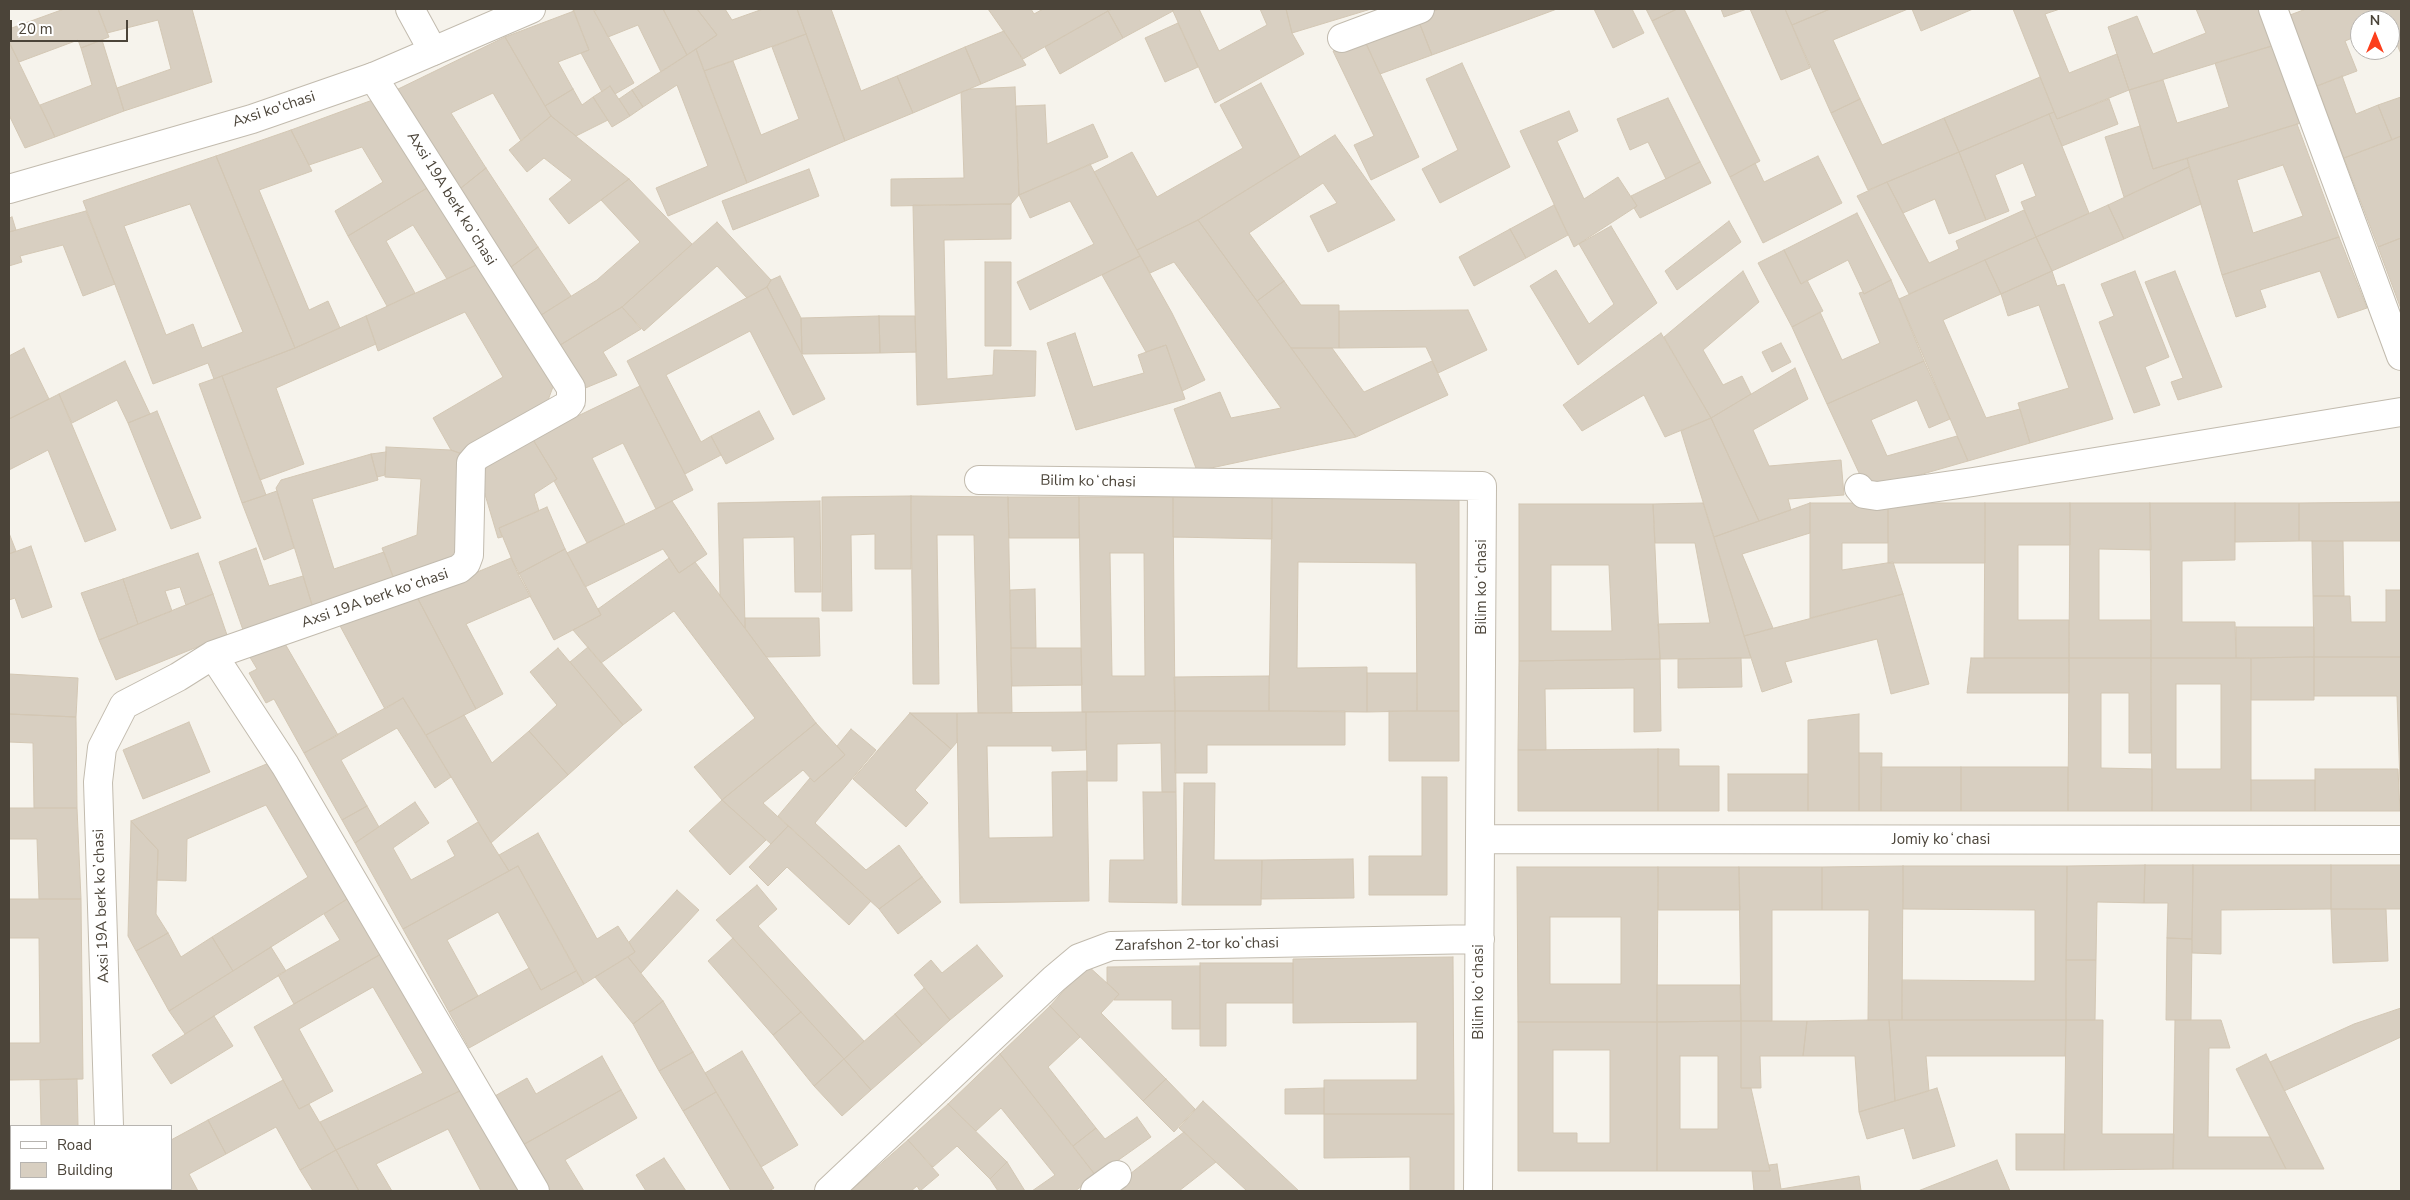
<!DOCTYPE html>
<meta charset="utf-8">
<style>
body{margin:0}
#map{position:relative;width:2410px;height:1200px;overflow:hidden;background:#f6f3ec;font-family:"Nunito Sans",sans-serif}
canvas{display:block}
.frame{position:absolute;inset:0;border:10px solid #4b4439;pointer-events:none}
.legend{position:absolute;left:10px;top:1125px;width:162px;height:65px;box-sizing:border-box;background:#fff;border:1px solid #b7b4b0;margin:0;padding:6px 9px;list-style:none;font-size:15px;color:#4b4439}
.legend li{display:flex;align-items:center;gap:10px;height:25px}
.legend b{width:25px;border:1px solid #b7b4b0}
.north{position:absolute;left:2350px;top:10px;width:50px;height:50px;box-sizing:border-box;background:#fff;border:1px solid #b7b4b0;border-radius:50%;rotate:0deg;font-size:14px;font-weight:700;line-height:20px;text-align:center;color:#4b4439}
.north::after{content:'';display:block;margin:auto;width:18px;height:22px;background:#fc3f1d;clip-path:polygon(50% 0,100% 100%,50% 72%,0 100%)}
.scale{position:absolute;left:10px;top:20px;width:118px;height:22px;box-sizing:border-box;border:2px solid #4b4439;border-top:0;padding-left:6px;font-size:15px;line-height:18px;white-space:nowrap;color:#4b4439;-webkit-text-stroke:4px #fff;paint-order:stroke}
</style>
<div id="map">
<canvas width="2410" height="1200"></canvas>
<div class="frame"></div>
<ul class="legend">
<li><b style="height:6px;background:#fff"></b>Road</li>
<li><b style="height:14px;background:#d8cfc1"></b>Building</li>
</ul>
<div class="north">N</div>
<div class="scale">20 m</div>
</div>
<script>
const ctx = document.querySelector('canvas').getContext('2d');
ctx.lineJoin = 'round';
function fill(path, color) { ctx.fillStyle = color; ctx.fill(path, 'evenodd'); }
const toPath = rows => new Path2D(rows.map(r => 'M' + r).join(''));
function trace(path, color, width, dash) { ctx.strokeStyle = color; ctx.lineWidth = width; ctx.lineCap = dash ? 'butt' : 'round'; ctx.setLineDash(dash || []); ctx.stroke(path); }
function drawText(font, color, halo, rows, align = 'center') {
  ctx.font = font + ' "Nunito Sans",sans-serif'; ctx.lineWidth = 5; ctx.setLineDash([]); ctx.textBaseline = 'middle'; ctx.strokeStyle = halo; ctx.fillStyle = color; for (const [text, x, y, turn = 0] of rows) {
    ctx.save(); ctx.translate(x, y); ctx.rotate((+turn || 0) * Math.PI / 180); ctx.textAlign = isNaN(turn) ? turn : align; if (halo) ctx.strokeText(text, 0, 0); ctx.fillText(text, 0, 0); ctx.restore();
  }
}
const building = toPath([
 [64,9,98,9,109,37,81,48,78,40,19,62,9,42,9,29,64,9],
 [98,9,192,9,212,82,124,111,117,88,171,69,158,20,107,33,98,9],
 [575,9,593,9,634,83,615,94,610,86,602,92,581,53,589,50,573,10,575,9],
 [598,9,663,9,687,55,661,72,638,25,608,37,594,11,598,9],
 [663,9,697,9,717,35,687,55,663,9],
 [697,9,725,9,732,20,763,9,797,9,806,34,704,71,696,49,717,35,697,9],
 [797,9,831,9,861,91,897,76,913,113,845,141,797,9],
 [988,9,1031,9,1034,14,1043,9,1107,9,1108,11,1023,59,988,9],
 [1112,9,1172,9,1173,11,1123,38,1108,11,1112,9],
 [1172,9,1199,9,1219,51,1267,25,1260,9,1286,9,1292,33,1304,54,1215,103,1172,9],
 [1286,9,1371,9,1292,33,1286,9],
 [1439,9,1557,9,1432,55,1417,17,1439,9],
 [1594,9,1632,9,1644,33,1613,48,1594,9],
 [1646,9,1677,9,1652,21,1646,9],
 [1677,9,1684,9,1760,161,1730,177,1652,21,1677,9],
 [1721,9,1747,9,1724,17,1721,9],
 [1750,9,1785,9,1810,68,1781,80,1750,9],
 [1785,9,1830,9,1792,25,1785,9],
 [1830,9,1908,9,1833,40,1860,99,1831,113,1792,25,1830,9],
 [1912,9,1973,9,1921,31,1912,9],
 [2013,9,2060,9,2045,14,2069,73,2117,54,2129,90,2057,119,2013,9],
 [2196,9,2261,9,2275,45,2129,90,2108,27,2137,16,2153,54,2206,33,2196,9],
 [2306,9,2401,9,2401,54,2390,28,2390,20,2360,20,2360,35,2345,41,2357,71,2317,86,2290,15,2306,9],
 [574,11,589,50,558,62,573,89,545,106,505,37,574,11],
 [1108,11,1123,38,1060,74,1045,47,1108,11],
 [1417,17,1432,55,1380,74,1363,37,1417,17],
 [1178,23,1198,67,1165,82,1145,38,1178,23],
 [1004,31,1026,65,981,84,965,47,1004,31],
 [806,34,845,141,747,183,704,71,733,61,761,135,799,119,772,47,806,34],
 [505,37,551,116,521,141,493,93,451,113,486,168,456,192,392,92,505,37],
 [1363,37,1419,157,1371,180,1354,145,1374,136,1333,51,1363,37],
 [102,40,124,111,55,137,40,105,92,85,81,48,102,40],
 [9,42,55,137,25,148,9,115,9,42],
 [2275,45,2304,122,2153,169,2129,90,2163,80,2177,123,2229,107,2215,63,2275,45],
 [965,47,981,84,913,113,897,76,965,47],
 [696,49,747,183,668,216,656,188,708,166,677,85,643,107,632,90,696,49],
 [1462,63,1510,167,1440,203,1422,169,1458,150,1426,79,1462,63],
 [2342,76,2356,114,2378,105,2392,140,2344,158,2317,86,2342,76],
 [2040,77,2054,112,1959,152,1944,118,2040,77],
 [1261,83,1300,157,1198,220,1137,250,1094,172,1132,152,1157,197,1243,148,1220,105,1261,83],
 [610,86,630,116,612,127,593,97,610,86],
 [1015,87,1019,195,1011,204,891,206,891,179,964,178,961,92,970,89,1015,87],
 [573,89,582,105,593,97,608,120,576,136,551,116,545,106,573,89],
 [632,90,643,107,630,116,619,99,632,90],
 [2401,97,2401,136,2392,140,2378,105,2401,97],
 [378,98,432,185,348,236,335,211,383,182,362,147,309,165,291,130,378,98],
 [1668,98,1700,162,1666,179,1648,142,1630,150,1617,119,1668,98],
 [1860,99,1882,145,1944,118,1959,152,1868,190,1831,113,1860,99],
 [2109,99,2118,124,2062,146,2049,114,2054,112,2057,119,2109,99],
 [1045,105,1047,144,1093,124,1108,157,1019,195,1016,106,1045,105],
 [1569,111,1578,131,1557,141,1584,199,1618,177,1637,206,1574,247,1520,131,1569,111],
 [2049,114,2089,213,2036,237,2021,202,2036,196,2023,163,1995,175,2009,211,1986,220,1959,152,2049,114],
 [551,116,629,179,569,224,549,199,572,180,544,158,527,172,509,150,551,116],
 [2297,124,2339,237,2222,275,2187,158,2297,124],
 [2283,165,2303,216,2253,233,2237,180,2283,165],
 [2140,126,2153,169,2187,158,2189,167,2124,197,2105,137,2140,126],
 [291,130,312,171,259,190,309,310,328,301,340,328,295,348,216,156,291,130],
 [1335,135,1395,220,1328,252,1310,216,1337,203,1323,183,1249,233,1284,281,1257,301,1198,220,1335,135],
 [2401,136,2401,238,2378,247,2344,158,2401,136],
 [1959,152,1986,220,1949,234,1935,199,1903,213,1887,182,1959,152],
 [216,156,295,348,214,379,208,363,153,384,83,201,216,156],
 [190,204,243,332,202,348,193,324,166,335,124,226,190,204],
 [1818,156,1842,203,1763,243,1730,177,1755,163,1764,182,1818,156],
 [1700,162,1711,183,1640,218,1634,208,1637,206,1631,196,1700,162],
 [1090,164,1140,256,1030,310,1017,282,1094,244,1070,201,1030,218,1019,195,1090,164],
 [2189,167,2201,204,2124,239,2108,205,2189,167],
 [486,168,538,247,507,270,456,192,486,168],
 [809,169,819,196,733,230,722,201,809,169],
 [629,179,692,244,622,307,557,347,538,317,597,280,640,242,601,200,629,179],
 [1887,182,1929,263,1959,249,1956,241,2024,210,2036,237,1909,294,1857,196,1887,182],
 [432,185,482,262,447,279,413,225,386,241,415,293,387,306,348,236,432,185],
 [1011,204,1011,239,944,240,947,379,993,375,994,350,1036,351,1035,396,917,405,913,205,1011,204],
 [1554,205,1568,235,1526,258,1510,229,1554,205],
 [2108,205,2124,239,2052,271,2036,237,2108,205],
 [86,211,115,284,83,296,63,245,20,256,22,262,9,266,9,232,86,211],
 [1857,213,1891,280,1864,294,1848,260,1801,284,1784,250,1857,213],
 [12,217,16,230,9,232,9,218,12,217],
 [1198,220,1356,437,1197,471,1174,409,1220,392,1231,418,1281,408,1174,262,1150,273,1137,250,1198,220],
 [1729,221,1741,242,1677,290,1665,271,1729,221],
 [717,222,771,280,767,287,747,298,717,266,644,331,622,307,717,222],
 [1611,226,1657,303,1578,365,1530,286,1556,270,1589,324,1614,304,1579,244,1611,226],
 [1510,229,1526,258,1474,286,1459,257,1510,229],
 [2036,237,2052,271,2001,294,1985,260,2036,237],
 [2339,237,2367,308,2338,318,2320,271,2260,290,2266,307,2236,317,2222,275,2339,237],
 [2401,238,2401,309,2378,247,2401,238],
 [538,247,571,296,538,317,507,270,538,247],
 [1784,250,1801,284,1807,280,1823,311,1792,327,1758,263,1784,250],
 [1140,256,1172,313,1205,380,1182,391,1166,345,1146,352,1102,275,1140,256],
 [1985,260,2001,294,1943,320,1986,418,2020,409,2030,443,1968,461,1899,299,1985,260],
 [485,261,554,384,547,403,462,454,451,450,433,418,503,377,465,312,378,351,366,316,485,261],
 [985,262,1011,262,1011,346,985,346,985,262],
 [1743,271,1759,302,1703,350,1723,385,1742,376,1751,394,1711,418,1664,337,1743,271],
 [2052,271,2057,286,2064,284,2113,419,2030,443,2018,403,2069,388,2039,305,2008,316,2001,294,2052,271],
 [2135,271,2169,357,2145,367,2160,405,2134,413,2099,322,2114,316,2101,284,2135,271],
 [2175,271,2222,387,2178,400,2171,382,2183,378,2145,282,2175,271],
 [780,276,801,318,802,354,767,287,771,280,780,276],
 [1891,280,1924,361,1827,404,1792,327,1820,312,1842,360,1880,343,1859,293,1863,292,1864,294,1891,280],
 [1284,281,1301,305,1339,305,1339,348,1291,348,1257,301,1284,281],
 [767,287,825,399,793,415,750,331,666,375,701,442,711,436,721,455,685,474,627,361,767,287],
 [622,307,641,329,603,352,617,375,583,389,557,347,622,307],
 [1468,310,1487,350,1438,373,1426,347,1339,348,1339,311,1468,310],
 [366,316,376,344,276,388,304,464,260,480,222,376,295,348,366,316],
 [879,316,915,316,916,352,880,353,879,316],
 [879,316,880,353,802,354,801,318,879,316],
 [1075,333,1093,387,1144,373,1138,355,1166,345,1185,399,1076,430,1047,343,1075,333],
 [1661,333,1711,418,1665,437,1644,395,1582,431,1563,405,1661,333],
 [1781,343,1791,362,1772,372,1762,352,1781,343],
 [24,348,49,399,9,419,9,356,24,348],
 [1291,348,1332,348,1364,392,1432,361,1448,395,1356,437,1291,348],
 [125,361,150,414,128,423,117,400,72,423,59,394,125,361],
 [1924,361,1950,419,1929,428,1917,400,1871,420,1887,456,1957,436,1968,461,1867,490,1827,404,1924,361],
 [1795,368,1808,399,1753,430,1769,466,1841,460,1844,495,1788,499,1791,510,1759,521,1711,418,1795,368],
 [222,376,266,495,242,503,199,384,222,376],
 [640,386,693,490,656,509,623,443,592,458,625,524,587,543,554,481,557,479,532,438,640,386],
 [59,394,116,530,85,542,48,450,9,470,9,419,59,394],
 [157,411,201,518,171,529,128,423,157,411],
 [759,411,774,439,726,464,711,436,759,411],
 [1711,418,1759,521,1714,537,1681,431,1711,418],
 [532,438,557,479,534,494,539,511,499,528,502,537,498,538,478,471,532,438],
 [386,447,451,450,462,454,456,554,438,565,395,582,382,548,417,535,421,479,385,477,386,447],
 [386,452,385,475,377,477,371,454,386,452],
 [371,454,378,480,312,499,334,569,384,552,395,582,313,608,276,488,281,480,371,454],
 [277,491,294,548,264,560,242,503,277,491],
 [911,496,911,569,875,569,875,534,851,535,852,611,822,611,822,497,911,496],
 [911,496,1008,497,1012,713,978,713,974,535,937,535,939,684,913,684,911,496],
 [1008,497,1079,497,1079,538,1009,538,1008,497],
 [1079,497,1173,497,1175,711,1082,712,1079,497],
 [1110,553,1144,553,1145,676,1112,676,1110,553],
 [1173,497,1272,497,1272,539,1173,537,1173,497],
 [1272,497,1459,499,1459,711,1417,711,1416,563,1298,562,1297,668,1367,667,1367,712,1269,711,1272,497],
 [672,501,707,554,679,573,663,549,585,587,567,553,672,501],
 [820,501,821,592,795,592,794,537,743,538,745,628,720,596,718,503,820,501],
 [2401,502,2401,541,2299,541,2299,503,2401,502],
 [1703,503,1751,658,1660,659,1658,624,1710,623,1695,543,1655,543,1653,504,1703,503],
 [1810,503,1888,503,1888,543,1842,543,1842,570,1893,562,1903,594,1810,618,1810,503],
 [1810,503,1810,533,1742,554,1773,628,1744,636,1714,537,1810,503],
 [1888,503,1985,503,1985,563,1888,563,1888,503],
 [1985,503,2070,503,2070,545,2018,545,2018,620,2069,620,2069,658,1984,658,1985,503],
 [2070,503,2150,503,2151,550,2099,549,2099,620,2151,620,2151,658,2069,658,2070,503],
 [2150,503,2235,503,2235,560,2182,561,2182,622,2235,622,2236,658,2151,658,2150,503],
 [2235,503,2299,503,2299,541,2235,542,2235,503],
 [1519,504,1653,504,1660,659,1519,661,1519,504],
 [1551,565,1609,565,1612,631,1551,631,1551,565],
 [547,507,565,549,518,574,499,528,547,507],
 [9,533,16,551,9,554,9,533],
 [2312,541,2343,541,2344,596,2313,596,2312,541],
 [31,546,52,607,22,618,15,598,9,600,9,554,31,546],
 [256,548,269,586,303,576,313,608,243,630,219,562,256,548],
 [565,549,601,615,554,640,518,574,565,549],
 [198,553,213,594,186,605,180,587,165,591,172,611,138,624,123,579,198,553],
 [511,558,531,596,466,624,503,694,476,709,417,597,511,558],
 [669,558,679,573,695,562,816,723,722,800,694,767,755,718,674,611,601,663,573,630,601,615,598,609,669,558],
 [123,579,138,624,99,640,81,593,123,579],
 [1035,589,1036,648,1011,648,1010,590,1035,589],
 [2386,590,2401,590,2401,657,2314,657,2313,596,2350,596,2351,622,2386,622,2386,590],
 [213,594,227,635,116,680,99,640,213,594],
 [1903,594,1929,684,1891,694,1877,639,1785,662,1792,682,1762,692,1744,636,1903,594],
 [417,597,476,709,426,735,403,698,385,709,339,624,417,597],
 [745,618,819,618,820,656,766,657,745,628,745,618],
 [2236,627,2314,627,2314,657,2236,658,2236,627],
 [284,642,338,735,304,753,274,699,266,703,249,673,257,669,248,654,284,642],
 [588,647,642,710,623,725,570,662,588,647],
 [558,648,623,725,568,775,529,731,557,705,530,672,558,648],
 [1011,648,1081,648,1082,685,1012,686,1011,648],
 [2314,657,2401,657,2401,811,2397,696,2314,696,2314,657],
 [2314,657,2314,700,2251,700,2251,658,2314,657],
 [1741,658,1742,687,1678,688,1678,659,1741,658],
 [1971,658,2069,658,2069,693,1967,693,1971,658],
 [2069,658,2151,658,2151,753,2129,753,2129,693,2101,693,2101,768,2152,769,2152,811,2068,811,2069,658],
 [2151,658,2251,658,2251,811,2152,811,2151,658],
 [2176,684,2221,684,2221,769,2176,769,2176,684],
 [1660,659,1661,731,1634,732,1634,688,1545,689,1546,750,1518,750,1519,661,1660,659],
 [1367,673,1417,673,1417,711,1367,712,1367,673],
 [9,674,78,678,76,717,9,714,9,674],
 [1269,676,1269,711,1175,711,1174,677,1269,676],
 [403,698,451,777,435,788,397,728,341,760,367,806,342,820,304,753,403,698],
 [1175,711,1345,711,1345,745,1207,745,1207,773,1175,773,1175,711],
 [1175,711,1176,792,1162,792,1161,743,1117,744,1117,781,1087,781,1086,712,1175,711],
 [1389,711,1459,711,1459,761,1389,761,1389,711],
 [1086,712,1086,750,1052,751,1052,746,987,746,989,838,1053,837,1052,772,1087,771,1089,901,960,903,957,713,1086,712],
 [910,713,957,713,957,742,951,749,910,713],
 [910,713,951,749,915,790,928,803,906,827,853,779,910,713],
 [9,714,76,717,77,808,34,808,33,743,9,742,9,714],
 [1859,714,1859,811,1808,811,1808,720,1859,714],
 [464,715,492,763,529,731,568,775,491,843,426,735,464,715],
 [189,722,210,772,143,799,123,750,189,722],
 [816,723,845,755,814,782,803,770,763,803,788,826,771,844,722,800,816,723],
 [851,729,876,750,815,823,866,870,899,845,922,877,879,909,778,816,810,778,814,782,845,755,837,746,851,729],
 [1658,749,1679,749,1679,766,1719,766,1719,811,1658,811,1658,749],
 [1658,749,1658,811,1518,811,1518,750,1658,749],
 [1859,753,1882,753,1881,811,1859,811,1859,753],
 [276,760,355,894,233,971,212,937,308,877,266,805,187,839,186,881,157,880,158,850,131,821,276,760],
 [1881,767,1961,767,1961,811,1881,811,1881,767],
 [1961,767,2068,767,2068,811,1961,811,1961,767],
 [2315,769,2398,769,2400,811,2315,811,2315,769],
 [1728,774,1808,774,1808,811,1728,811,1728,774],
 [1422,777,1447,777,1447,895,1369,895,1369,856,1422,856,1422,777],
 [2251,780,2315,780,2315,811,2251,811,2251,780],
 [1184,783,1215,783,1214,860,1262,860,1261,905,1182,905,1184,783],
 [1143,792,1176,792,1177,903,1109,902,1110,860,1144,860,1143,792],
 [722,800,766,840,730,875,689,831,722,800],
 [415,802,429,823,393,848,411,880,455,856,447,841,478,822,509,871,403,929,355,843,415,802],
 [367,806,379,827,355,843,342,820,367,806],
 [9,808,77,808,81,899,39,899,37,839,9,839,9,808],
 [131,821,158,850,156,914,168,933,136,951,128,936,131,821],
 [788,826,871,901,849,925,787,867,768,886,749,867,788,826],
 [538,833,597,939,618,926,635,952,584,984,518,866,509,871,499,855,538,833],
 [1353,859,1354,898,1261,899,1262,860,1353,859],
 [2145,865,2193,865,2192,939,2167,938,2168,903,2144,903,2145,865],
 [2145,865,2144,903,2097,902,2096,960,2066,960,2067,866,2145,865],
 [2193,865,2331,865,2331,909,2221,910,2221,954,2192,953,2193,865],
 [2331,865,2401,865,2401,909,2331,909,2331,865],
 [518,866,576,971,541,990,498,912,447,940,478,996,449,1012,403,929,518,866],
 [1903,866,2067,866,2066,1020,1902,1020,1902,980,2035,981,2035,910,1903,909,1903,866],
 [1903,866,1902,1020,1868,1020,1869,910,1822,910,1822,867,1903,866],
 [1517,867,1658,867,1657,1022,1518,1022,1517,867],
 [1550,917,1621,917,1621,984,1550,984,1550,917],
 [1658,867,1739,867,1740,910,1658,910,1658,867],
 [1739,867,1822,867,1822,910,1772,910,1772,1021,1741,1021,1739,867],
 [922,877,941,902,898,934,879,909,922,877],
 [757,885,777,909,758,926,864,1041,844,1059,716,920,757,885],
 [677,890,699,910,641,973,628,957,635,952,629,942,677,890],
 [355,894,388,950,294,1004,278,975,340,940,324,914,355,894],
 [9,899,81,899,83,1079,9,1080,9,1043,40,1043,39,938,9,938,9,899],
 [2331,909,2386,909,2388,961,2333,963,2331,909],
 [168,933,181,957,212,937,233,971,169,1011,136,951,168,933],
 [733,938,801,1012,773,1035,708,961,733,938],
 [2167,938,2192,939,2191,1020,2166,1020,2167,938],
 [977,945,1003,976,950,1020,914,975,931,960,942,973,977,945],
 [271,947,286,971,185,1034,169,1011,271,947],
 [388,950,468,1087,336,1150,320,1122,423,1073,373,987,299,1029,333,1091,299,1109,254,1027,388,950],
 [628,957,663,1001,633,1024,595,977,628,957],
 [1453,957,1454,1114,1324,1114,1324,1080,1417,1080,1417,1022,1293,1023,1293,959,1453,957],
 [2066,960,2096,960,2095,1020,2066,1020,2066,960],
 [1200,963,1293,963,1293,1003,1226,1003,1226,1046,1200,1046,1200,963],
 [1087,965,1119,994,1101,1013,1166,1079,1143,1101,1050,1006,1087,965],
 [1200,966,1200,1029,1172,1029,1172,1000,1114,1000,1119,994,1107,983,1107,967,1200,966],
 [529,968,541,990,576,971,584,984,469,1048,449,1012,529,968],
 [1657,985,1740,985,1741,1021,1657,1022,1657,985],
 [924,988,950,1020,922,1045,895,1014,924,988],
 [663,1001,693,1052,659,1071,633,1024,663,1001],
 [1050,1006,1080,1037,1048,1067,1096,1128,1073,1146,1000,1054,1050,1006],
 [2401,1008,2401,1037,2284,1091,2270,1062,2354,1024,2401,1008],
 [801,1012,844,1059,814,1086,773,1035,801,1012],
 [895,1014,922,1045,871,1090,844,1059,895,1014],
 [214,1016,233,1046,171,1084,152,1055,214,1016],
 [1868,1020,1889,1020,1895,1101,1859,1112,1855,1056,1803,1056,1807,1021,1868,1020],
 [1889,1020,2066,1020,2065,1056,1926,1056,1929,1091,1895,1101,1889,1020],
 [2066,1020,2103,1020,2102,1134,2174,1134,2173,1169,2064,1170,2066,1020],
 [2175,1020,2221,1020,2230,1048,2209,1048,2208,1137,2270,1137,2286,1169,2173,1169,2175,1020],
 [1741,1021,1741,1088,1751,1088,1770,1171,1657,1171,1657,1022,1741,1021],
 [1680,1056,1718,1056,1718,1129,1680,1129,1680,1056],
 [1741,1021,1807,1021,1803,1056,1760,1056,1761,1088,1741,1088,1741,1021],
 [1518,1022,1657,1022,1657,1171,1518,1171,1518,1022],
 [1553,1050,1610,1050,1610,1143,1577,1143,1577,1133,1553,1133,1553,1050],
 [742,1051,798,1145,761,1167,705,1073,742,1051],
 [693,1052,716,1092,683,1111,659,1071,693,1052],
 [1000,1054,1096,1176,1075,1191,1032,1191,1055,1175,1001,1108,976,1131,948,1104,1000,1054],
 [2266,1054,2270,1062,2324,1169,2286,1169,2236,1069,2266,1054],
 [602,1056,621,1090,521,1146,493,1097,527,1078,536,1094,602,1056],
 [844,1059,871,1090,842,1116,814,1086,844,1059],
 [77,1079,78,1126,41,1126,40,1080,77,1079],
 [1166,1079,1195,1109,1174,1132,1143,1101,1166,1079],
 [283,1080,299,1109,309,1104,336,1150,300,1170,276,1127,226,1154,208,1120,283,1080],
 [1324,1088,1324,1114,1285,1114,1285,1089,1324,1088],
 [1937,1088,1955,1146,1913,1159,1904,1128,1867,1139,1859,1112,1937,1088],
 [464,1089,520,1191,481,1191,448,1129,376,1164,392,1191,359,1191,336,1150,464,1089],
 [621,1090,637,1118,565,1160,584,1191,548,1191,521,1146,621,1090],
 [716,1092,774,1188,769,1191,731,1191,683,1111,716,1092],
 [1203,1101,1299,1191,1247,1191,1179,1128,1203,1101],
 [948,1104,1007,1162,990,1179,957,1146,933,1167,908,1140,948,1104],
 [1324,1114,1454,1114,1454,1191,1410,1191,1410,1157,1324,1158,1324,1114],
 [1137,1117,1151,1137,1096,1176,1073,1146,1096,1128,1105,1139,1137,1117],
 [208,1120,226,1154,189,1174,198,1191,147,1191,146,1189,171,1189,171,1140,208,1120],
 [1184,1132,1216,1162,1179,1191,1108,1191,1184,1132],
 [2016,1134,2065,1134,2064,1170,2016,1170,2016,1134],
 [908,1140,939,1175,920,1191,917,1186,911,1191,850,1191,908,1140],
 [336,1150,359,1191,313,1191,300,1170,336,1150],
 [664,1158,686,1191,646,1191,636,1175,664,1158],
 [1997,1160,2010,1191,1918,1191,1997,1160],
 [1007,1162,1025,1191,998,1191,990,1179,1007,1162],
 [1777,1164,1781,1189,1859,1176,1861,1191,1754,1191,1752,1171,1770,1171,1769,1165,1777,1164],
 [9,1180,11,1180,11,1189,79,1189,79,1191,9,1191,9,1180]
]);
const minor = toPath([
 [410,9,433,51],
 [2273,9,2401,356],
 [1342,38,1420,9],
 [979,480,1482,486,1478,1191],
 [1859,488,1864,494,1877,496,1973,482,2401,412],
 [213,655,285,765,535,1191],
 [1481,839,2401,840],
 [109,1126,98,782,102,748,124,705,178,677,213,655,459,569,466,563,469,555,471,463,477,456,568,405,571,401,571,388,373,77],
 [829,1191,1054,979,1079,958,1111,946,1480,939],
 [1095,1191,1117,1175]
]);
const tertiary = toPath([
 [9,189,252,119,373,77,531,9]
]);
const streetNames = [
 ["Axsi ko'chasi",274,110,-18],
 ["Аxsi 19А berk koʼchasi",451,199,58],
 ["Bilim koʻchasi",1088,482,1],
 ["Bilim koʻchasi",1482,587,-90],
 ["Аxsi 19А berk koʼchasi",375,599,-19],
 ["Jomiy koʻchasi",1941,840],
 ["Аxsi 19А berk koʼchasi",102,906,-92],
 ["Zarafshon 2-tor koʼchasi",1197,945,-1],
 ["Bilim koʻchasi",1479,992,-90]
];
fill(building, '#d8cfc1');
trace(building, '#d3c7b4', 1);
trace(minor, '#c2bbae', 30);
trace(tertiary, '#c2bbae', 30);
trace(minor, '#fff', 28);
trace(tertiary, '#fff', 28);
drawText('15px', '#4b4439', '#fff', streetNames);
</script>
